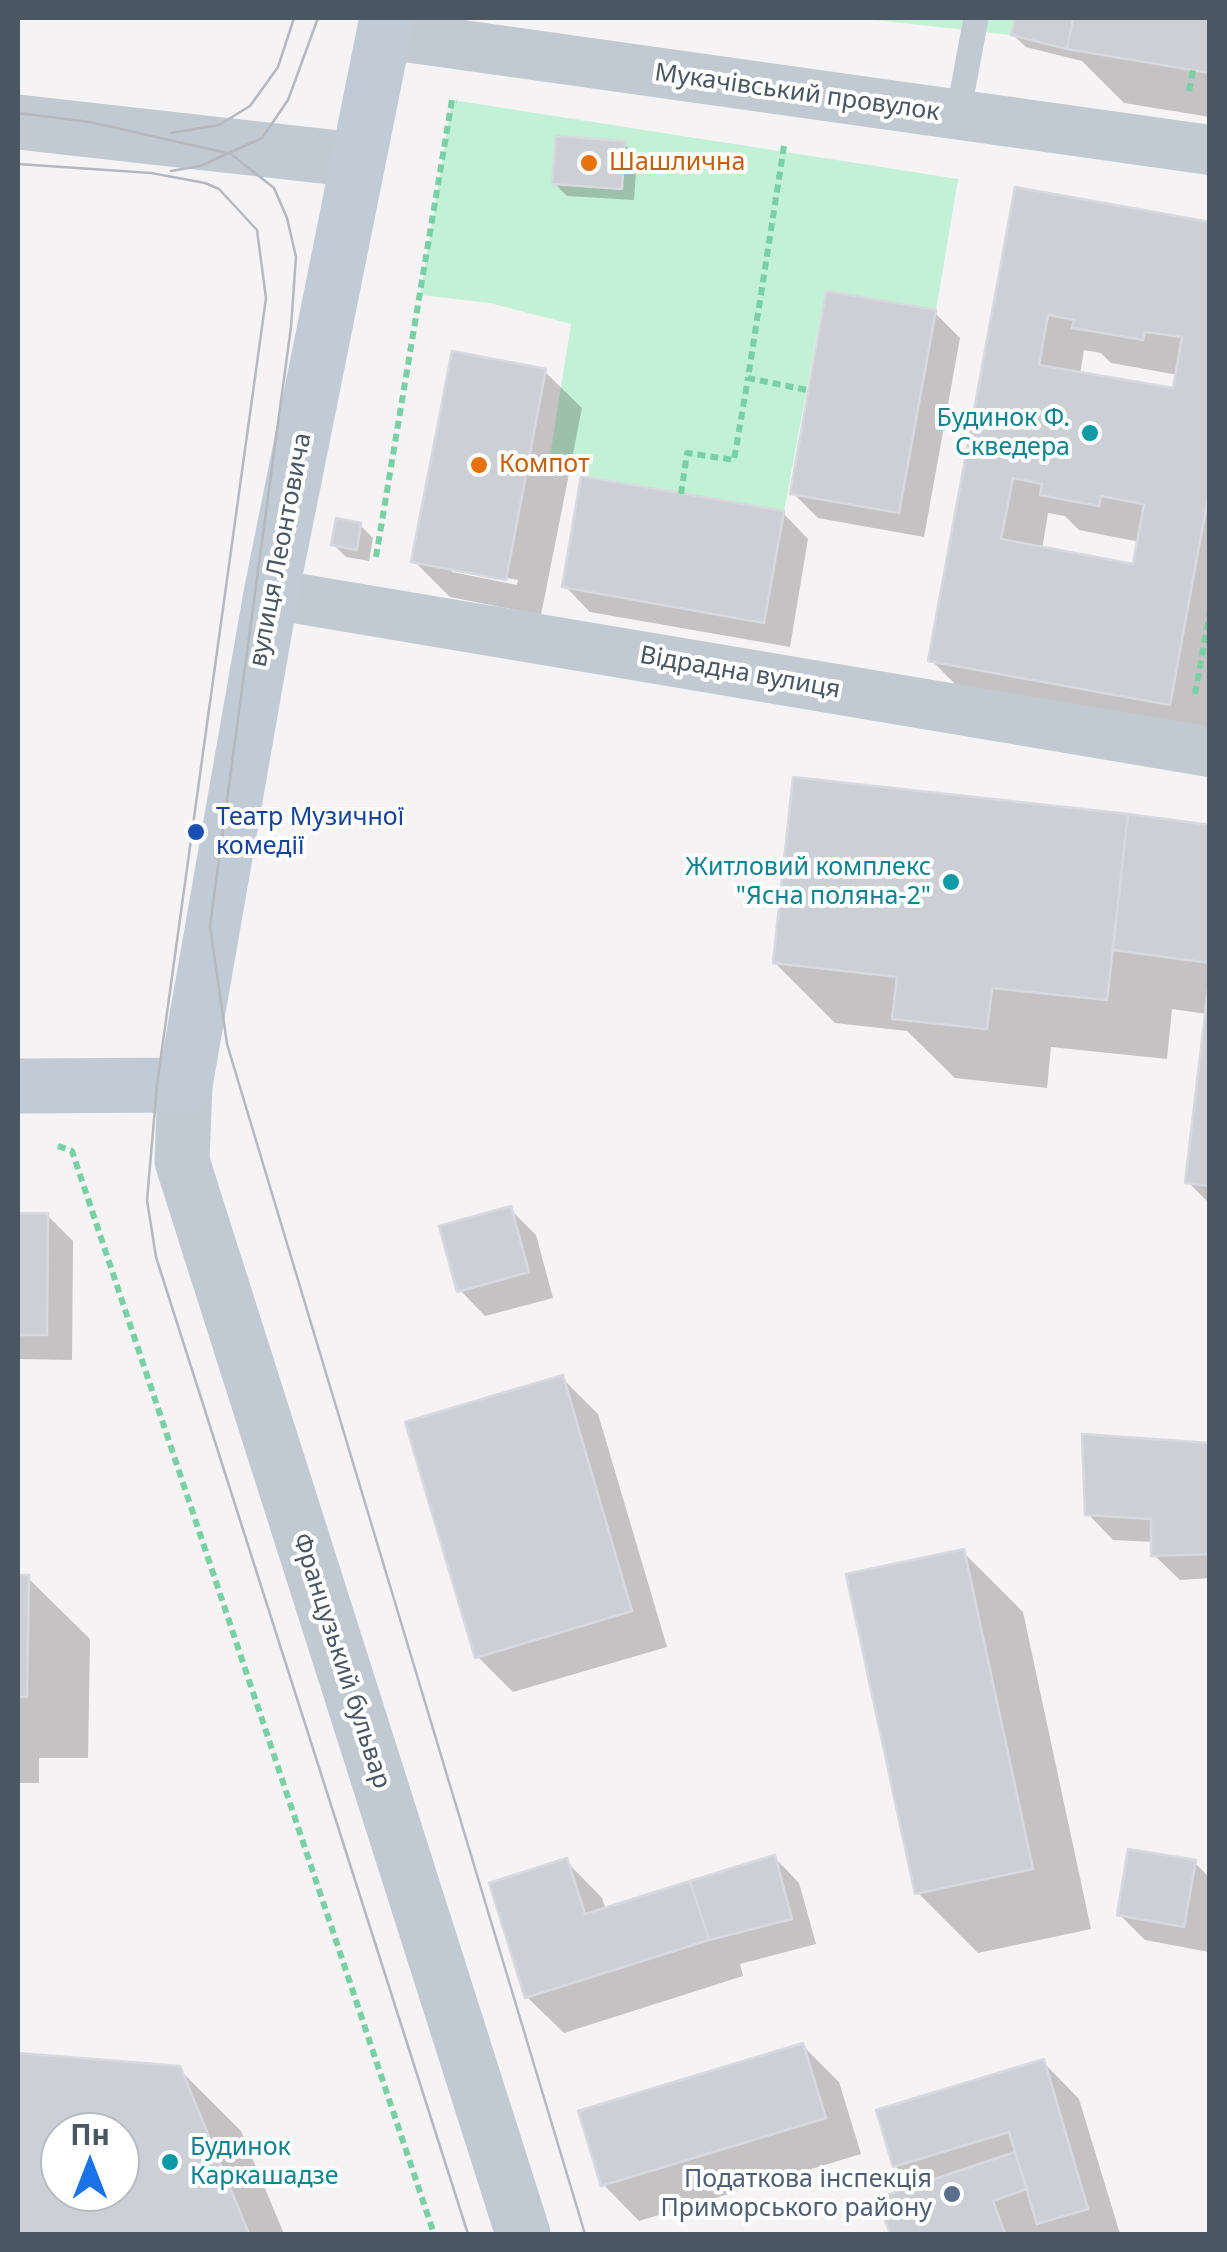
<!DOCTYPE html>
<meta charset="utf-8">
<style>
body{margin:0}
#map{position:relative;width:1227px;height:2252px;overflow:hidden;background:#f5f3f3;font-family:"Noto Sans",sans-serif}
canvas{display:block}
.frame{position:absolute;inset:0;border:20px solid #4a5661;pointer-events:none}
.north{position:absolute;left:40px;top:2112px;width:100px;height:100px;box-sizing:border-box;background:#fff;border:2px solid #b7bbc0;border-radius:50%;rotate:0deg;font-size:28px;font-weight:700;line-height:40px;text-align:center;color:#4a5661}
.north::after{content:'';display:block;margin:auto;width:35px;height:45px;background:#1a73e8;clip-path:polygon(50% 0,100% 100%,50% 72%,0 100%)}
</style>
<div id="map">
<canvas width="1227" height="2252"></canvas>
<div class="frame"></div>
<div class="north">Пн</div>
</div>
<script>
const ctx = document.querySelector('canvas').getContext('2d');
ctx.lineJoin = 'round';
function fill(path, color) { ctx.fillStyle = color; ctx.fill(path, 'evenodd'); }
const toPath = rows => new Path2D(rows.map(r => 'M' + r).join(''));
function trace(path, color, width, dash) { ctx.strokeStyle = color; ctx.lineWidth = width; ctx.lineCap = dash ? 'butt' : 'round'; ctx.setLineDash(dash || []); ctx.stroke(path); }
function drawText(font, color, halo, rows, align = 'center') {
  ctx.font = font + ' "Noto Sans",sans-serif'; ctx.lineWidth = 8; ctx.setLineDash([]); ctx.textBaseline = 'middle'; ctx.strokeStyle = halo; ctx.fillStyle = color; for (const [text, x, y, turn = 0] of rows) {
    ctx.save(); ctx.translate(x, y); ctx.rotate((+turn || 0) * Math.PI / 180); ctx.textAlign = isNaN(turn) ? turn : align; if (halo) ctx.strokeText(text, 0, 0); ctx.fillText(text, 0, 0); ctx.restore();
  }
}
const green = toPath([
 [857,18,1073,18,1067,49,1011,35],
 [452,100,958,179,936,310,825,291,784,511,548,469,571,324,490,303,420,295]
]);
const shadow = toPath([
 [1018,18,1210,18,1210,117,1124,103,1082,61,1026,47,1013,35],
 [624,144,637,156,634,200,567,196,554,183],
 [1017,190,1210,225,1210,718,1205,740,967,696,931,660],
 [1084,350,1101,353,1111,363,1178,375,1175,391,1080,375],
 [1048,513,1065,516,1079,530,1140,542,1135,567,1042,550],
 [934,312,960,338,924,537,818,518,793,493],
 [545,372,582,408,541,615,450,597,414,561],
 [452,567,518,580,517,585,452,572],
 [783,513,808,539,790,647,590,612,565,586],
 [360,525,373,538,369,561,346,557,333,544],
 [796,780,1210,828,1210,1204,1188,1182,1207,1014,1172,1009,1167,1059,1051,1047,1047,1088,955,1078,907,1031,835,1023,775,963],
 [510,1209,536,1235,553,1298,485,1316,460,1290],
 [18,1215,47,1215,73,1241,72,1360,18,1359],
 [562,1378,598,1414,667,1647,513,1692,477,1656],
 [1210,1445,1210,1578,1180,1580,1154,1555,1154,1542,1113,1540,1088,1514],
 [963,1552,1023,1612,1091,1929,978,1953,918,1893],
 [18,1578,28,1578,90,1639,88,1758,39,1758,39,1783,18,1783],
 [774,1857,799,1883,816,1944,740,1964,743,1976,564,2033,527,1997,566,1861,602,1898,606,1910],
 [1195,1863,1210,1878,1209,1952,1145,1940,1119,1914],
 [803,2046,839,2082,861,2154,639,2221,603,2184],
 [18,2056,179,2069,241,2131,284,2234,18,2234],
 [60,2132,120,2132,120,2192,60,2192],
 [1043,2062,1079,2099,1120,2234,893,2234,881,2200,917,2188,895,2166]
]);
const building = toPath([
 [1015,18,1073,18,1067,49,1011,35,1015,18],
 [1073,18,1210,18,1210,73,1067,49,1073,18],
 [556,136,625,141,622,189,552,184,556,136],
 [1015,187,1210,222,1210,487,1170,705,928,661,1015,187],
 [1048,315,1074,320,1072,328,1109,334,1143,340,1145,332,1182,337,1173,388,1039,365,1048,315],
 [1013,478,1042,484,1040,495,1099,506,1101,496,1144,504,1133,564,1001,539,1013,478],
 [826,291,936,310,899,513,790,494,826,291],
 [452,351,546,369,506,580,411,562,452,351],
 [581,476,784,511,764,623,562,587,581,476],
 [336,518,361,523,357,550,331,545,336,518],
 [793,777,1128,814,1107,1000,992,988,987,1029,892,1019,897,977,773,963,793,777],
 [1128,814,1210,825,1210,963,1113,950,1128,814],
 [1210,972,1210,1186,1185,1183,1210,972],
 [511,1206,529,1272,457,1292,439,1226,511,1206],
 [18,1213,48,1213,47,1335,18,1335,18,1213],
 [563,1375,632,1611,475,1658,405,1422,563,1375],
 [1082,1434,1210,1443,1210,1554,1151,1556,1151,1519,1085,1515,1082,1434],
 [964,1549,1033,1869,915,1894,846,1574,964,1549],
 [18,1575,29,1575,27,1697,18,1697,18,1575],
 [1128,1849,1196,1860,1184,1927,1117,1915,1128,1849],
 [775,1855,792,1919,709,1940,690,1881,775,1855],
 [567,1858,585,1914,690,1881,709,1940,525,1998,489,1883,567,1858],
 [803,2043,826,2118,601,2186,578,2111,803,2043],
 [18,2053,180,2066,249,2234,18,2233,18,2053],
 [60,2132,120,2132,120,2192,60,2192,60,2132],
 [1044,2059,1088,2209,1037,2224,1009,2132,893,2167,876,2110,1044,2059],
 [1015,2152,1027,2189,993,2201,1005,2234,890,2234,878,2198,1015,2152]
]);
const path = toPath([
 [1189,91,1193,70],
 [784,146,748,378,807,390],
 [681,494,687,453,734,460,748,378],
 [376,557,452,100,457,101],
 [1195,694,1210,611],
 [58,1146,72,1151,434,2234]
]);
const service = toPath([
 [958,115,976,18]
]);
const minor = toPath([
 [384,34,1210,150],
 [271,594,1210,752]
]);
const tertiary = toPath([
 [18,122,357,160],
 [185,1085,182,1161,523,2234]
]);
const secondary = toPath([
 [18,1086,185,1085,271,594,387,18]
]);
const tram = toPath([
 [18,113,90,122,231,154,274,188,287,218,296,257,291,327,210,926,227,1044,585,2234],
 [171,133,219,125,250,106,278,67,294,18],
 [18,164,151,173,205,183,219,189,257,230,266,298,157,1085,147,1200,156,1257,468,2234],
 [171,171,200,166,262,138,288,100,318,18]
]);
const markers = [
 [589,163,10,"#e8710a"],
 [1090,433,10,"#0f9aa8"],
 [479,465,10,"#e8710a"],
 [196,832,10,"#1a4fb4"],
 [951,882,10,"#0f9aa8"],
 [170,2162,10,"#0f9aa8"],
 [952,2194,10,"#5c6f8a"]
];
const streetNames = [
 ["Мукачівський провулок",797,93,8],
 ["вулиця Леонтовича",281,550,-79],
 ["Відрадна вулиця",740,673,10],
 ["Французький бульвар",341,1661,72]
];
const foodNames = [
 ["Шашлична",609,163],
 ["Компот",499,465]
];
const cultureNames = [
 ["Будинок Ф.",1070,419],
 ["Скведера",1070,448],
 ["Житловий комплекс",931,868],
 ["\"Ясна поляна-2\"",931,897],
 ["Будинок",190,2148,"left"],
 ["Каркашадзе",190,2177,"left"]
];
const transitNames = [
 ["Театр Музичної",216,818],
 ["комедії",216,847]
];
const serviceNames = [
 ["Податкова інспекція",932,2180],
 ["Приморського району",932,2209]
];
fill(green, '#c3f1d5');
fill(shadow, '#0003');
fill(building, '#cdcfd5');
trace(building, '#d7d9de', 2.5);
trace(path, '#7ad0a6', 6, [8, 5]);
trace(service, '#c1cad2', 25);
trace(minor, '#c1cad2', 50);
trace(tertiary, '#c1cad2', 55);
trace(secondary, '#c1cbd6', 55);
trace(tram, '#b5b8bd', 2.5);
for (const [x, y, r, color] of markers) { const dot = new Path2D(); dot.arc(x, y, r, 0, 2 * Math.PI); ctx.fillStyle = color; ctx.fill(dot); trace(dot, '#fff', 4); }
drawText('25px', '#4a5661', '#fff', streetNames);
drawText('25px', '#c56008', '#fff', foodNames, 'left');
drawText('25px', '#0d838f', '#fff', cultureNames, 'right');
drawText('25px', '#164399', '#fff', transitNames, 'left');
drawText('25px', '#4e5e75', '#fff', serviceNames, 'right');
</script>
